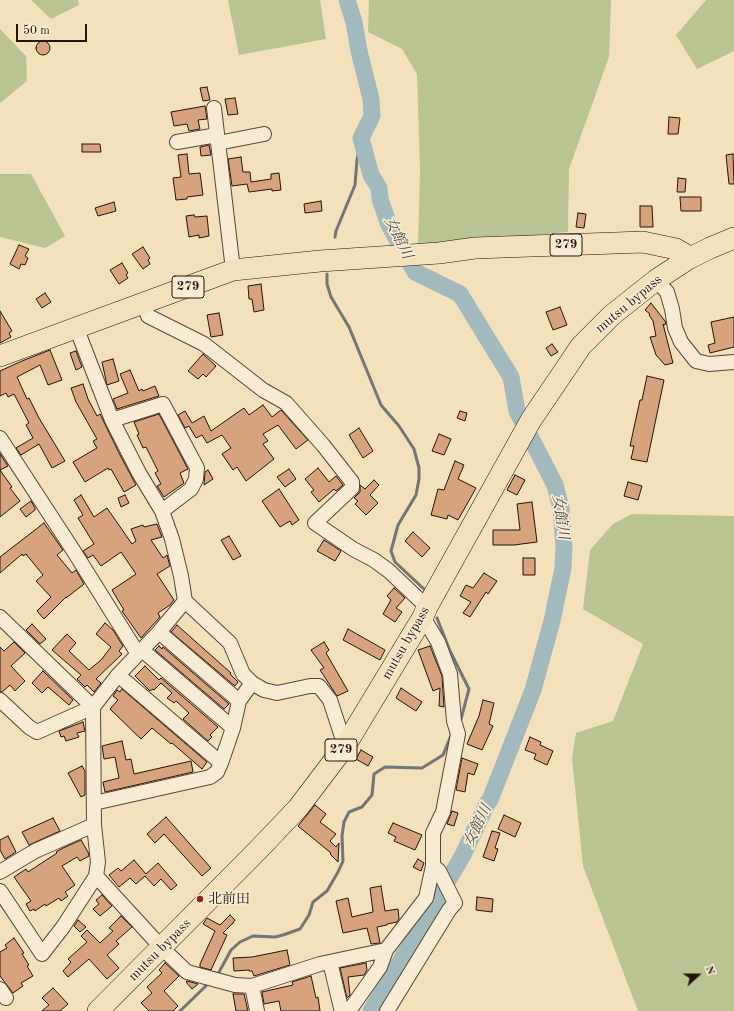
<!DOCTYPE html>
<meta charset="utf-8">
<style>
body{margin:0}
#map{position:relative;width:734px;height:1011px;overflow:hidden;background:#f3e1bc;font-family:"Old Standard TT",serif}
canvas{display:block}
.north{position:absolute;left:678px;top:955px;width:40px;height:40px;-webkit-text-stroke:3px #f7ecd3;paint-order:stroke;rotate:69deg;font-size:11px;font-weight:700;line-height:16px;text-align:center;color:#25130b}
.north::after{content:'';display:block;margin:auto;width:14px;height:18px;background:#25130b;clip-path:polygon(50% 0,100% 100%,50% 72%,0 100%)}
.scale{position:absolute;left:16px;top:24px;width:71px;height:18px;box-sizing:border-box;border:2px solid #25130b;border-top:0;padding-left:5px;font-size:12px;line-height:14px;white-space:nowrap;color:#25130b;-webkit-text-stroke:3px #f7ecd3;paint-order:stroke}
</style>
<div id="map">
<canvas width="734" height="1011"></canvas>
<div class="north">N</div>
<div class="scale">50 m</div>
</div>
<script>
const ctx = document.querySelector('canvas').getContext('2d');
ctx.lineJoin = 'round';
function fill(path, color) { ctx.fillStyle = color; ctx.fill(path, 'evenodd'); }
const toPath = rows => new Path2D(rows.map(r => 'M' + r).join(''));
function trace(path, color, width, dash) { ctx.strokeStyle = color; ctx.lineWidth = width; ctx.lineCap = dash ? 'butt' : 'round'; ctx.setLineDash(dash || []); ctx.stroke(path); }
function drawText(font, color, halo, rows, align = 'center') {
  ctx.font = font + ' "Old Standard TT","Noto Serif JP",serif'; ctx.lineWidth = 3.5; ctx.setLineDash([]); ctx.textBaseline = 'middle'; ctx.strokeStyle = halo; ctx.fillStyle = color; for (const [text, x, y, turn = 0] of rows) {
    ctx.save(); ctx.translate(x, y); ctx.rotate((+turn || 0) * Math.PI / 180); ctx.textAlign = isNaN(turn) ? turn : align; if (halo) ctx.strokeText(text, 0, 0); ctx.fillText(text, 0, 0); ctx.restore();
  }
}
const green = toPath([
 [31,0,78,0,79,5,51,19],
 [228,0,320,0,326,39,239,55],
 [369,0,611,0,609,57,569,169,568,232,418,246,420,170,417,74,402,49,368,32],
 [706,0,734,0,734,51,697,69,676,35],
 [0,29,26,56,27,81,0,103],
 [0,174,31,174,65,236,45,248,0,237],
 [632,514,734,516,734,1011,638,1011,583,866,572,758,576,733,613,721,643,644,583,609,590,550,613,524]
]);
const stream = toPath([
 [335,237,336,231,355,185,357,160,361,138],
 [327,274,327,284,331,297,349,327,381,405,399,426,414,449,419,468,419,479,416,495,398,525,391,551,395,562,425,590],
 [437,618,450,651,469,689,461,719],
 [218,974,231,950,240,942,253,936,275,937,283,935,300,929,309,915,313,902,327,891,338,872,343,861,342,836,344,822,349,812,362,807,372,795,374,774,385,767,422,768,443,755,452,733],
 [180,1011,209,983]
]);
const river = toPath([
 [347,0,354,22,359,51,371,99,372,116,361,138,371,175,379,188,380,199,389,225,415,272,460,294,511,377,517,411,555,485,561,508,564,547,563,568,552,621,533,690,490,800,488,802,463,855,371,1011]
]);
const building = toPath([
 '36 48a7 7 0 1 1 14 0a7 7 0 1 1-14 0Z',
 [207,87,210,100,203,101,200,88,207,87],
 [235,98,238,114,228,115,225,99,235,98],
 [205,106,207,119,198,120,200,129,189,131,187,124,174,126,171,112,205,106],
 [669,117,680,118,678,134,668,134,669,117],
 [82,144,100,144,101,152,82,152,82,144],
 [209,145,211,155,201,156,200,147,209,145],
 [187,154,189,174,200,173,203,195,187,197,187,199,176,200,173,178,181,177,178,155,187,154],
 [733,154,734,184,729,184,726,155,733,154],
 [241,157,243,172,250,172,251,182,271,179,271,174,279,173,281,190,272,191,272,189,249,192,247,184,232,186,228,159,241,157],
 [678,178,686,179,685,192,677,192,678,178],
 [680,197,701,197,701,211,681,211,680,197],
 [321,201,322,211,305,213,304,204,321,201],
 [114,202,116,211,98,216,95,208,114,202],
 [640,206,652,206,653,227,640,227,640,206],
 [578,213,586,214,584,228,576,227,578,213],
 [194,215,195,217,207,216,209,236,199,238,199,235,189,237,186,216,194,215],
 [19,245,29,249,25,256,28,258,25,265,21,264,19,269,10,264,19,245],
 [143,247,150,258,148,260,150,264,143,269,132,254,143,247],
 [122,263,128,273,126,275,128,278,119,284,110,270,122,263],
 [261,284,264,310,254,312,252,299,249,299,248,286,261,284],
 [45,293,51,302,42,308,36,299,45,293],
 [651,303,665,321,666,324,664,325,663,324,673,363,665,365,656,355,650,337,656,336,653,321,649,315,650,314,645,310,651,303],
 [560,307,567,325,553,330,546,312,560,307],
 [0,311,12,331,9,333,11,337,0,343,0,311],
 [219,313,223,335,211,337,207,315,219,313],
 [734,317,734,347,710,353,708,345,715,343,711,322,734,317],
 [552,344,558,352,551,356,546,348,552,344],
 [50,350,62,380,48,385,40,365,17,377,27,399,29,398,39,418,65,461,52,468,39,444,21,455,16,448,33,438,26,425,29,423,14,394,8,397,6,393,0,396,0,371,22,361,50,350],
 [76,351,82,367,76,370,70,353,76,351],
 [203,354,216,366,206,377,203,374,198,379,188,371,203,354],
 [113,359,119,381,107,385,102,362,113,359],
 [130,370,139,391,142,389,143,391,155,386,159,396,117,409,113,399,128,393,120,374,130,370],
 [647,376,664,380,647,462,631,459,634,446,630,446,640,400,642,400,647,376],
 [83,384,88,399,97,416,100,414,119,453,136,485,124,492,111,469,109,470,108,468,85,482,73,462,97,448,93,441,97,439,76,402,71,388,83,384],
 [263,405,272,417,281,410,308,440,296,449,278,425,263,434,268,441,263,444,274,459,246,481,237,467,233,470,222,454,231,448,222,435,207,443,202,435,196,438,189,426,185,428,178,415,185,411,192,423,204,416,211,431,244,408,249,415,263,405],
 [460,411,467,413,465,421,457,418,460,411],
 [159,414,188,469,180,473,184,483,164,497,157,486,161,484,155,473,158,471,146,447,143,448,137,435,139,434,134,422,159,414],
 [359,428,373,451,363,458,349,435,359,428],
 [439,434,451,439,444,455,432,451,439,434],
 [0,454,8,466,0,470,12,487,10,488,20,501,0,517,0,454],
 [455,461,464,465,458,479,476,488,458,520,448,515,447,519,431,515,438,489,444,490,455,461],
 [318,468,329,482,336,476,343,485,336,491,334,489,319,502,311,492,314,490,305,479,318,468],
 [289,469,296,479,285,487,277,477,289,469],
 [208,470,213,479,204,485,205,472,208,470],
 [515,475,525,480,517,495,507,490,515,475],
 [374,480,379,485,370,495,378,503,366,515,355,504,358,501,354,498,360,492,360,485,365,489,374,480],
 [628,482,642,486,638,500,624,496,628,482],
 [279,489,299,520,292,525,290,521,280,527,262,501,279,489],
 [81,495,94,517,107,508,132,544,136,541,131,529,143,525,144,527,157,524,162,537,151,540,163,558,167,555,170,566,157,574,174,600,170,605,158,613,160,617,141,638,122,611,124,610,112,590,136,574,121,552,101,566,93,555,88,558,83,551,94,544,78,518,83,515,74,500,81,495],
 [125,495,129,503,121,507,118,498,125,495],
 [31,501,35,508,35,510,26,517,20,509,31,501],
 [532,502,537,542,514,545,493,545,493,530,520,530,517,504,532,502],
 [44,523,63,550,57,555,72,573,76,570,84,584,66,598,66,597,44,619,37,611,51,597,36,581,43,575,26,554,23,556,22,554,0,573,0,557,44,523],
 [413,532,430,548,422,557,405,541,413,532],
 [229,536,241,556,233,560,221,540,229,536],
 [324,540,341,551,335,561,317,551,324,540],
 [523,558,535,558,535,575,523,575,523,558],
 [484,573,497,581,488,594,486,592,470,617,463,613,471,602,460,596,466,585,473,588,484,573],
 [394,588,405,598,396,608,402,612,395,622,383,614,391,600,387,596,394,588],
 [105,623,113,630,123,646,119,651,122,654,96,679,101,683,94,692,87,685,85,687,77,679,81,675,52,650,67,634,76,643,69,651,89,670,101,660,111,647,96,634,105,623],
 [32,624,46,639,40,644,26,630,32,624],
 [177,625,231,673,230,674,238,682,235,686,171,632,177,625],
 [348,629,385,650,380,660,343,640,348,629],
 [14,642,25,653,11,666,25,681,15,691,10,685,2,692,0,692,0,647,4,651,14,642],
 [324,642,329,650,326,653,348,691,337,696,320,670,324,668,311,650,324,642],
 [159,646,162,649,163,647,229,704,224,709,155,650,159,646],
 [430,646,442,676,444,707,439,706,440,688,433,691,418,650,430,646],
 [145,666,159,680,161,678,218,727,210,735,212,737,208,741,183,719,189,713,176,701,174,703,167,698,172,693,161,683,154,690,153,689,150,691,135,676,145,666],
 [43,671,73,700,69,705,48,687,42,693,32,683,43,671],
 [401,688,422,702,416,711,396,698,401,688],
 [122,689,207,762,202,769,172,743,171,744,152,728,141,739,110,709,118,700,113,696,117,690,120,692,122,689],
 [483,700,494,703,489,724,493,726,482,750,467,744,479,716,483,700],
 [83,722,85,731,77,733,79,737,66,741,64,736,61,737,59,731,83,722],
 [530,737,541,742,540,745,553,751,547,765,534,759,536,754,525,750,530,737],
 [122,741,126,760,131,759,134,774,191,761,193,772,105,792,103,782,119,778,115,757,104,759,102,746,122,741],
 [361,750,373,757,368,766,356,759,361,750],
 [462,758,478,764,474,775,468,773,465,792,456,790,462,758],
 [82,766,85,771,85,795,81,797,68,773,82,766],
 [315,805,326,814,320,822,336,834,330,841,336,847,339,843,338,862,330,854,331,853,298,826,315,805],
 [452,811,458,813,454,826,447,824,452,811],
 [504,815,521,823,515,837,498,829,504,815],
 [166,817,211,868,202,876,164,834,155,843,147,834,166,817],
 [53,818,60,831,29,845,22,832,53,818],
 [393,823,422,835,415,850,394,841,396,837,388,833,393,823],
 [492,831,500,833,495,848,498,849,494,861,483,857,492,831],
 [8,836,16,852,5,859,0,850,0,840,8,836],
 [81,840,88,852,89,856,80,861,77,857,62,866,75,885,65,892,68,896,61,901,59,898,46,906,45,904,35,911,34,909,30,911,26,904,31,901,14,877,26,869,28,872,57,853,56,852,63,848,81,840],
 [418,859,424,863,421,871,413,867,418,859],
 [134,860,146,874,158,863,177,885,171,890,161,879,154,886,145,876,136,884,130,878,119,887,109,875,118,868,121,871,134,860],
 [381,886,385,911,398,909,399,919,397,922,387,924,387,925,377,927,380,943,371,944,367,928,343,933,336,901,348,898,352,917,373,912,370,888,381,886],
 [102,895,112,906,100,916,93,909,99,904,96,900,102,895],
 [477,897,493,899,492,912,476,910,477,897],
 [230,915,235,920,233,923,223,933,227,935,211,970,200,967,200,964,215,931,203,924,207,918,220,925,230,915],
 [121,916,132,927,116,941,119,944,107,955,119,968,107,979,89,959,68,977,63,971,71,962,68,959,87,942,81,936,87,930,100,943,113,931,109,928,121,916],
 [78,920,86,927,80,932,74,926,78,920],
 [14,938,24,953,22,954,29,965,27,966,33,976,21,983,23,986,13,993,0,976,0,952,7,948,5,945,14,938],
 [287,950,290,965,254,976,252,971,249,971,249,970,234,971,233,958,252,957,287,950],
 [165,963,179,976,164,991,178,1006,173,1011,149,1011,141,1003,152,993,147,987,162,973,159,970,165,963],
 [366,963,367,970,364,975,348,977,350,995,347,998,340,968,366,963],
 [311,976,316,998,318,997,320,1011,281,1011,279,1001,264,1004,262,992,293,985,292,982,311,976],
 [187,981,198,984,192,989,186,982,187,981],
 [53,988,68,1004,60,1011,42,1011,49,1005,42,998,53,988],
 [233,994,244,994,248,1011,236,1011,233,994]
]);
const minor = toPath([
 [214,108,233,270],
 [177,142,217,135],
 [218,143,264,134],
 [656,280,667,292,672,309,675,328,681,342,696,361,709,364,734,362],
 [144,303,148,316,204,344,263,390,286,403,323,445,352,482,352,488,315,523,353,549,374,560,389,571,427,607],
 [76,327,112,420,139,473,162,511,172,539,181,576,185,601,230,643,243,674,252,683],
 [112,420,163,404,197,468,196,479,191,489,162,511],
 [0,438,73,550,138,654],
 [0,617,93,707,94,825,98,862,96,876,63,927,42,954,0,891],
 [159,632,239,701],
 [142,650,233,728],
 [118,675,221,763,233,728,239,701,252,683,264,690,277,693,310,686,319,686,330,700,345,746],
 [0,700,29,727,37,732,93,707,118,675,159,632,185,601],
 [94,803,210,777,217,772,221,763],
 [0,872,35,851,94,825],
 [96,876,162,948,187,972,235,985,252,986,320,964,386,950,426,898,433,866],
 [330,962,341,1008,344,1011],
 [252,986,257,1011],
 [0,989,6,998],
 [349,1011,380,967,386,950],
 [387,1011,449,910,455,903,439,871,433,866,433,833,443,812,458,734,454,721,450,674,438,642,423,617]
]);
const highway = toPath([
 [0,356,233,270,320,261,439,253,475,248,643,242,676,249,683,253,688,259],
 [98,1011,257,851,298,808,345,746,423,617,427,607,531,420,581,346,612,315,656,280,688,259,710,248,734,238]
]);
const markers = [
 [200,899,4,"#8f2418"]
];
const shields = [
 [566,245,32],
 [188,287,32],
 [341,750,32]
];
const shieldNames = [
 ["279",566,245],
 ["279",188,287],
 ["279",341,750]
];
const streetNames = [
 ["mutsu bypass",629,304,-40],
 ["mutsu bypass",406,643,-60],
 ["mutsu bypass",160,950,-45]
];
const poiNames = [
 ["北前田",208,899]
];
const waterNames = [
 ["女館川",398,238,64],
 ["女館川",560,517,82],
 ["女館川",478,826,-64]
];
fill(green, '#bac392');
trace(stream, '#707776', 3);
trace(river, '#a2babd', 17);
fill(building, '#d6a37d');
trace(building, '#25130b', 1);
trace(minor, '#584637', 16);
trace(highway, '#25130b', 22);
trace(minor, '#f7ecd3', 14);
trace(highway, '#f3e1bc', 21);
for (const [x, y, r, color] of markers) { const dot = new Path2D(); dot.arc(x, y, r, 0, 2 * Math.PI); ctx.fillStyle = color; ctx.fill(dot); trace(dot, '#f7ecd3', 1.5); }
for (const [x, y, w] of shields) { const box = new Path2D(); box.roundRect(x - w / 2, y - 11, w, 22, 3); ctx.fillStyle = '#f7ecd3'; ctx.fill(box); trace(box, '#25130b', 1); }
drawText('bold 13px', '#25130b', null, shieldNames);
drawText('14px', '#25130b', '#f7ecd3', streetNames);
drawText('14px', '#25130b', '#f7ecd3', poiNames, 'left');
drawText('italic 15px', '#514d49', '#f7ecd3', waterNames);
</script>
